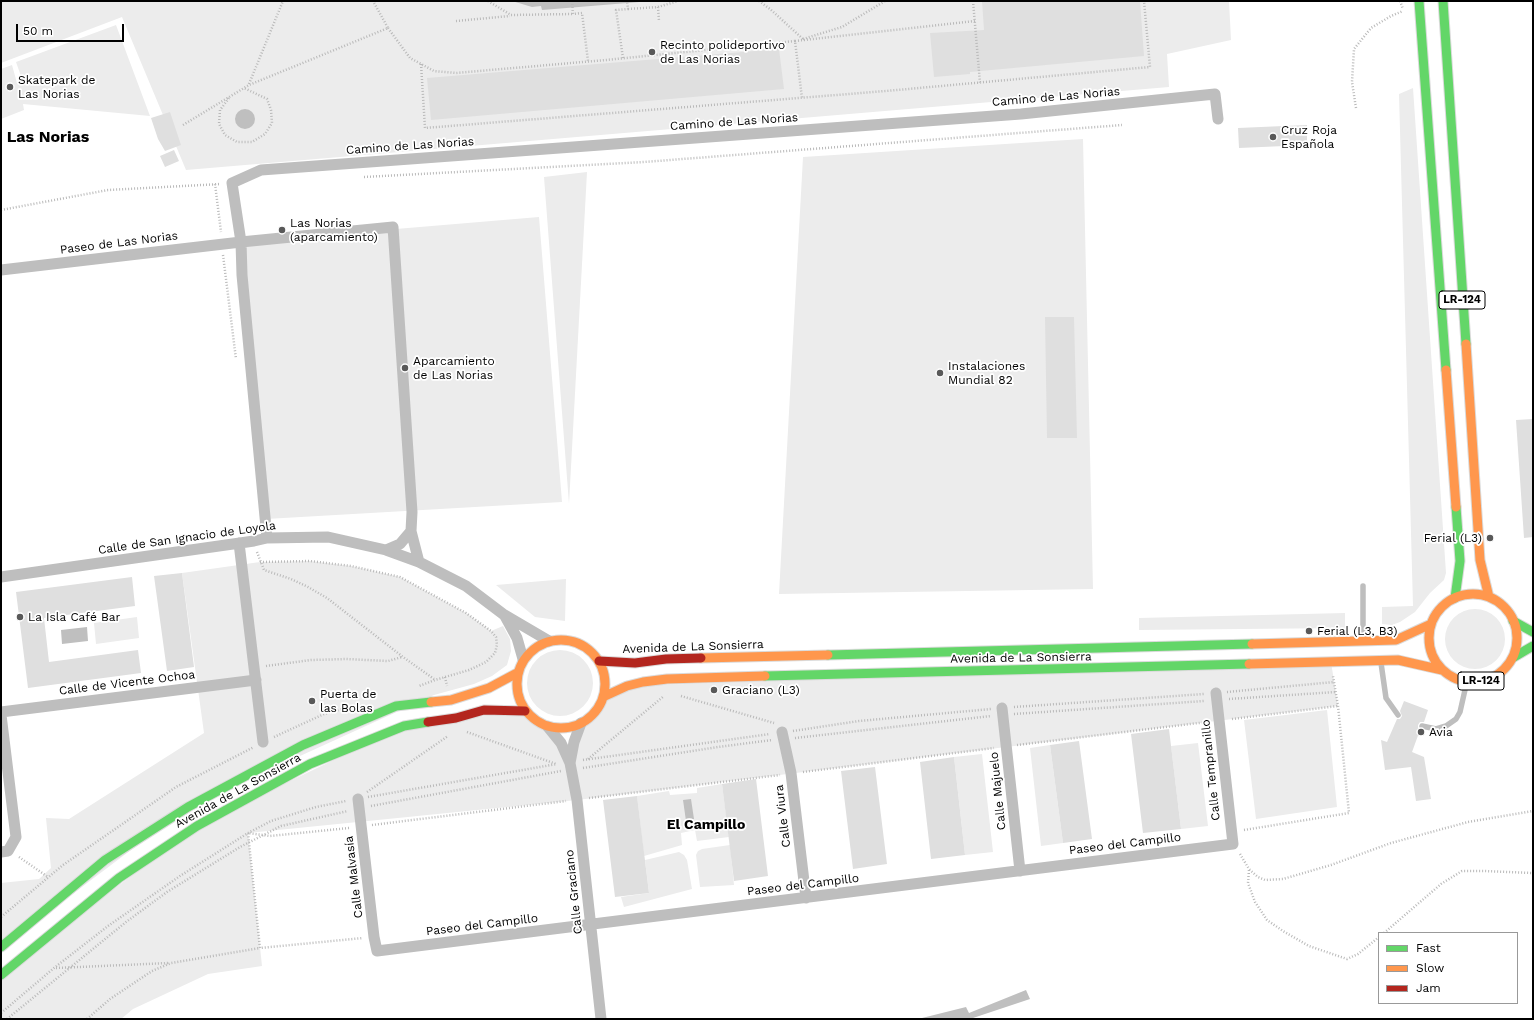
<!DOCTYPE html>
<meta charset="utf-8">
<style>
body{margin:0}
#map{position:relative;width:1534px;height:1020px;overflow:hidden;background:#fff;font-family:"Work Sans",sans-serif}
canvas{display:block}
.frame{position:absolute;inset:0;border:2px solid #000;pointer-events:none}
.legend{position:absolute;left:1378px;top:932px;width:140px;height:72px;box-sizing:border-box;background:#fff;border:1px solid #999;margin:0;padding:5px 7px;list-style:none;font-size:12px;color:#000}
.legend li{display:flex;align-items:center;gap:8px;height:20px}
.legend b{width:20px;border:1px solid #999}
.scale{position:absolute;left:16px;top:24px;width:108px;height:18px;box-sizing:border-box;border:2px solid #000;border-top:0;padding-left:5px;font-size:12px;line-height:14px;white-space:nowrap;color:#000;-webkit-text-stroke:3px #fff;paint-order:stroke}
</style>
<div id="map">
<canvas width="1534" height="1020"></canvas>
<div class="frame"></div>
<ul class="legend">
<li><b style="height:5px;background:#63d668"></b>Fast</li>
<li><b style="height:5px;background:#ff974d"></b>Slow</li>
<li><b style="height:5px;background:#b3261e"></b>Jam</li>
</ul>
<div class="scale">50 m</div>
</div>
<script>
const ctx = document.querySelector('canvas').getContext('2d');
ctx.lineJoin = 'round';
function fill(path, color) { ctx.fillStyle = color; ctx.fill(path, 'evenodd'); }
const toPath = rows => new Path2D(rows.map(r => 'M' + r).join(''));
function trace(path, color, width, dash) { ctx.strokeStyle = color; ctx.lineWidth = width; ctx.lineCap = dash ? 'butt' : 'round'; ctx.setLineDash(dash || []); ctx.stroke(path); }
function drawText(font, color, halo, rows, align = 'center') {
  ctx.font = font + ' "Work Sans",sans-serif'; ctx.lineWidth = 3.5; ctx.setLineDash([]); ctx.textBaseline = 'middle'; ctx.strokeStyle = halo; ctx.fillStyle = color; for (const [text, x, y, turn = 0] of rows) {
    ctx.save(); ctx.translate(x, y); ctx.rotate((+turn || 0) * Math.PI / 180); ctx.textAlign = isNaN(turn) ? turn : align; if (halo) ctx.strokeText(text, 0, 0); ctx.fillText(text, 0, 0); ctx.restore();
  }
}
const green = toPath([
 [1,1,1229,1,1231,40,1167,54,1169,87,186,170,122,17,1,63],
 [116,25,150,116,23,104,24,110,1,119,1,69,12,65,17,83,23,82,16,62],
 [1413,88,1446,573,1444,580,1430,593,1415,612,1400,622,1392,625,1382,624,1382,607,1413,606,1399,94],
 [1083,139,1093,589,779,594,803,157],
 [587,172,569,504,544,177],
 [539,217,562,502,266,519,241,242],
 [310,561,351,566,400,577,466,613,491,631,503,626,510,639,511,651,507,665,492,676,474,684,434,695,188,807,1,948,1,883,39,879,51,868,46,818,69,819,204,733,182,573,260,562],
 [566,579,565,621,535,617,496,585],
 '1445 639a30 30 0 1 1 60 0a30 30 0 1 1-60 0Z',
 [1345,613,1345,628,1139,630,1139,618],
 [137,617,139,638,96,644,94,623],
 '527 683a33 33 0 1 1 66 0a33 33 0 1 1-66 0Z',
 [1331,662,1338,706,577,800,248,833,262,966,208,974,133,1009,121,1019,1,1019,1,975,197,826,404,726,525,711,548,727,570,762,581,723,595,712,603,697,627,686],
 [1327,710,1337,807,1256,819,1244,720],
 [1198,743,1208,826,1181,829,1171,746],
 [1050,745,1063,843,1041,846,1030,748],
 [982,754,993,852,965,855,954,757],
 [722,784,729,837,697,841,695,830,681,833,682,845,644,856,637,796,669,791,670,795,697,793,697,788],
 [730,845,734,885,700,887,696,855,698,851,702,849],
 [679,852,684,855,687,860,692,889,624,907,621,897,649,893,645,860]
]);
const water = toPath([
 [512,1,652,1,542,10,541,6,532,7],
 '235 119a10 10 0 1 1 20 0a10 10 0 1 1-20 0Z',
 [87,627,88,641,62,644,61,630],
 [691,799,694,819,686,821,683,800],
 [1026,990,1030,999,970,1019,918,1019,966,1007,969,1013]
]);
const building = toPath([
 [982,1,1140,1,1144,56,970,72,970,74,934,77,930,33,984,30],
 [779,49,784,89,431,120,427,78],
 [170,112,181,145,165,151,158,139,151,118],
 [1307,125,1307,145,1239,148,1238,128],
 [174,150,179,161,165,167,160,156],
 [1045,317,1074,317,1077,438,1047,438],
 [1533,419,1533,537,1524,538,1516,420],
 [182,573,194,667,167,671,154,576],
 [132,577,135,606,44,618,49,662,138,650,141,673,28,688,16,592],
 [1404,701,1428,710,1424,722,1420,722,1418,725,1418,728,1420,730,1412,752,1424,757,1431,799,1416,801,1411,767,1385,770,1381,740,1387,742,1397,719,1400,719,1402,716,1400,711],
 [1169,729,1181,829,1143,833,1131,734],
 [1079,741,1092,839,1063,843,1050,745],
 [954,757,965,855,931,859,920,762],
 [875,767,887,864,853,869,841,771],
 [756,779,768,876,734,881,722,784],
 [637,796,649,893,615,897,603,800]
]);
const path = toPath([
 [488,1,511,15,573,14],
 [572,1,573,14,582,13,588,61],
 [759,1,770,9,803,39],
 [973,1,980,83],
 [1400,1,1403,9],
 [658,7,678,1],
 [628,9,658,7,659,21],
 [456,21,510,16],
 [388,28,410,58,434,71,456,73,606,60,795,41,802,98],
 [803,39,842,27,885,1],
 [795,41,975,21],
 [623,58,616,10,628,9,627,1],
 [421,64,425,128,886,91,1150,67,1144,1],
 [249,84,283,1],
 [229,98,220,110,219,124,225,135,237,142,252,142,265,134,272,123,271,110,267,99,244,88],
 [1356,108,1352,82,1354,49,1371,28,1391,16,1403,11],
 [183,125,249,85,388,28,373,1],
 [364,177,644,162,1122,125],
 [215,184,221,232],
 [1,210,108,190,221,184],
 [223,255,236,359],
 [257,552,264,570,291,579,308,587,327,598,403,657,434,679],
 [260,562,310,561,351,566,400,577,466,613,491,631,496,637,497,645,495,653,486,662,469,670,435,680,419,686],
 [266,666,311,660,346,659,388,661,402,657],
 [445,677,447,686],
 [1227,692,1334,682],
 [681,696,774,723],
 [1229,699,1336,692],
 [1014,707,1204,694],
 [1014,714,1204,701],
 [1232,719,1338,706],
 [793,731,859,721,991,709],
 [467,732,556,764],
 [274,737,324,714,349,707],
 [795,738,991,716],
 [1017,745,1207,722],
 [588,759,664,696],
 [583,760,770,734],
 [583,768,718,747,772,740],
 [803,772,994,748],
 [367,792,448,736],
 [368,797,557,764],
 [589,798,780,775],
 [371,806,561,771],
 [372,825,566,801],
 [349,828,270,836,248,833,260,948,363,938],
 [1244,830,1349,813,1338,706,1333,676],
 [1240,854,1249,869,1258,877,1265,880,1283,879,1331,865,1391,843,1468,822,1533,811],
 [19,857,48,877],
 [1249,870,1248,883,1255,902,1267,920,1283,931,1309,946,1347,959,1358,954,1379,937],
 [1,917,63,865,176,787,254,747],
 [1384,933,1441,884,1462,871,1484,871,1533,873],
 [56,968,169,963],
 [1,1013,54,968,108,926,180,876,248,833,271,821,316,807,346,801],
 [7,1019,126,922,167,892,240,847,281,826,348,811],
 [87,1019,110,999,152,971,171,963,260,948]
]);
const lane = toPath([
 [1363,586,1363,639],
 [1381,663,1386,698,1398,715],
 [1422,726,1436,729,1446,726,1456,719,1460,712,1467,681]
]);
const street = toPath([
 [1,270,241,242,393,227,412,512,411,531,419,562],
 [267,538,242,275,241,242,232,183,261,170,1021,114,1215,94,1218,119],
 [239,543,263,742],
 [386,550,400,544,411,531],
 [1,577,254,541,267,538,328,537,386,550,419,562,466,586,503,614,549,641],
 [505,616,517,638,523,659],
 [1002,708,1020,871],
 [1,712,256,680],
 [1,715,16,837,8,851,1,852],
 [548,727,561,743,570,763,577,800,601,1019],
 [782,732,791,773,806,898],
 [570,763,574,742,581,723],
 [358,799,374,937,377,951,1233,844,1216,693]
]);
const fast = toPath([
 [1419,1,1446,370],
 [1443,1,1466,344],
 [1455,598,1460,561,1456,507],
 [1513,621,1533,632],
 [828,655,1252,644],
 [1514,657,1533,646],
 [765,676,1249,664],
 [1,947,105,860,188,807,303,745,396,706,431,702],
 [1,975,119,878,197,826,310,764,404,726,428,722]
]);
const slow = toPath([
 [1466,344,1480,560,1489,597],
 [1446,370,1456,507],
 '1429 638a44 44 0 1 1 88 0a44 44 0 1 1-88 0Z',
 '517 684a44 44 0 1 1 88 0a44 44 0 1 1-88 0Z',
 [1252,644,1396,640,1431,624],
 [701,658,828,655],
 [1249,664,1398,660,1442,670],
 [603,697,627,686,643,682,667,679,765,676],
 [431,702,451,700,489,688,517,673]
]);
const jam = toPath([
 [599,661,635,663,666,659,701,658],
 [428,722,456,718,484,710,525,711]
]);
const markers = [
 [652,52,4,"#595959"],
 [10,87,4,"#595959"],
 [1273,137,4,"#595959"],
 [282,230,4,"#595959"],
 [405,368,4,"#595959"],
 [940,373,4,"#595959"],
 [1490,538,4,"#595959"],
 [20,617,4,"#595959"],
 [1309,631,4,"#595959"],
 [714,690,4,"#595959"],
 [312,701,4,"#595959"],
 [1421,732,4,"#595959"]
];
const shields = [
 [1462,300,46],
 [1481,681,46]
];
const shieldNames = [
 ["LR-124",1462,300],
 ["LR-124",1481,681]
];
const poiNames = [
 ["Recinto polideportivo",660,45],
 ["de Las Norias",660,59],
 ["Skatepark de",18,80],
 ["Las Norias",18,94],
 ["Cruz Roja",1281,130],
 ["Española",1281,144],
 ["Las Norias",290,223],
 ["(aparcamiento)",290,237],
 ["Aparcamiento",413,361],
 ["de Las Norias",413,375],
 ["Instalaciones",948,366],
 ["Mundial 82",948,380],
 ["Ferial (L3)",1482,538,"right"],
 ["La Isla Café Bar",28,617],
 ["Ferial (L3, B3)",1317,631],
 ["Graciano (L3)",722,690],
 ["Puerta de",320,694],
 ["las Bolas",320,708],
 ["Avia",1429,732]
];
const streetNames = [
 ["Camino de Las Norias",1056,97,-5],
 ["Camino de Las Norias",734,122,-4],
 ["Camino de Las Norias",410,146,-4],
 ["Paseo de Las Norias",119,243,-7],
 ["Calle de San Ignacio de Loyola",187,538,-8],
 ["Avenida de La Sonsierra",693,647,-2],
 ["Avenida de La Sonsierra",1021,658,-1],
 ["Calle de Vicente Ochoa",127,683,-7],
 ["Calle Tempranillo",1211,770,-96],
 ["Avenida de La Sonsierra",238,791,-29],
 ["Calle Majuelo",998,791,-96],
 ["Calle Viura",783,816,-97],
 ["Paseo del Campillo",1125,844,-7],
 ["Calle Malvasía",354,877,-97],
 ["Paseo del Campillo",803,885,-7],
 ["Calle Graciano",574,892,-96],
 ["Paseo del Campillo",482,925,-7]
];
const quarterNames = [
 ["El Campillo",706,825]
];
const districtNames = [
 ["Las Norias",48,137]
];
fill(green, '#ececec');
fill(water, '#bfbfbf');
fill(building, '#dfdfdf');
trace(fast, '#dbdbdb', 11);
trace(slow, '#dbdbdb', 11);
trace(jam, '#dbdbdb', 11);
trace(path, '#b9b9b9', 2.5, [1, 2]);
trace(lane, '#bebebe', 5.5);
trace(street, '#bebebe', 11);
trace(fast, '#63d668', 9);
trace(slow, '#ff974d', 9);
trace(jam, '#b3261e', 9);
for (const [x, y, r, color] of markers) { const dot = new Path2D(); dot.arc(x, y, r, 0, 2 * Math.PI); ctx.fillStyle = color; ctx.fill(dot); trace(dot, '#fff', 1.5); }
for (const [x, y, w] of shields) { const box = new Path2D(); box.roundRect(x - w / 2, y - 9, w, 18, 3); ctx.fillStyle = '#fff'; ctx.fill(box); trace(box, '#000', 1); }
drawText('bold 11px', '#000', null, shieldNames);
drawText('12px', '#000', '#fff', poiNames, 'left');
drawText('12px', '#000', '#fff', streetNames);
drawText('bold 14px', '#000', '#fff', quarterNames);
drawText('bold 16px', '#000', '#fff', districtNames);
</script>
